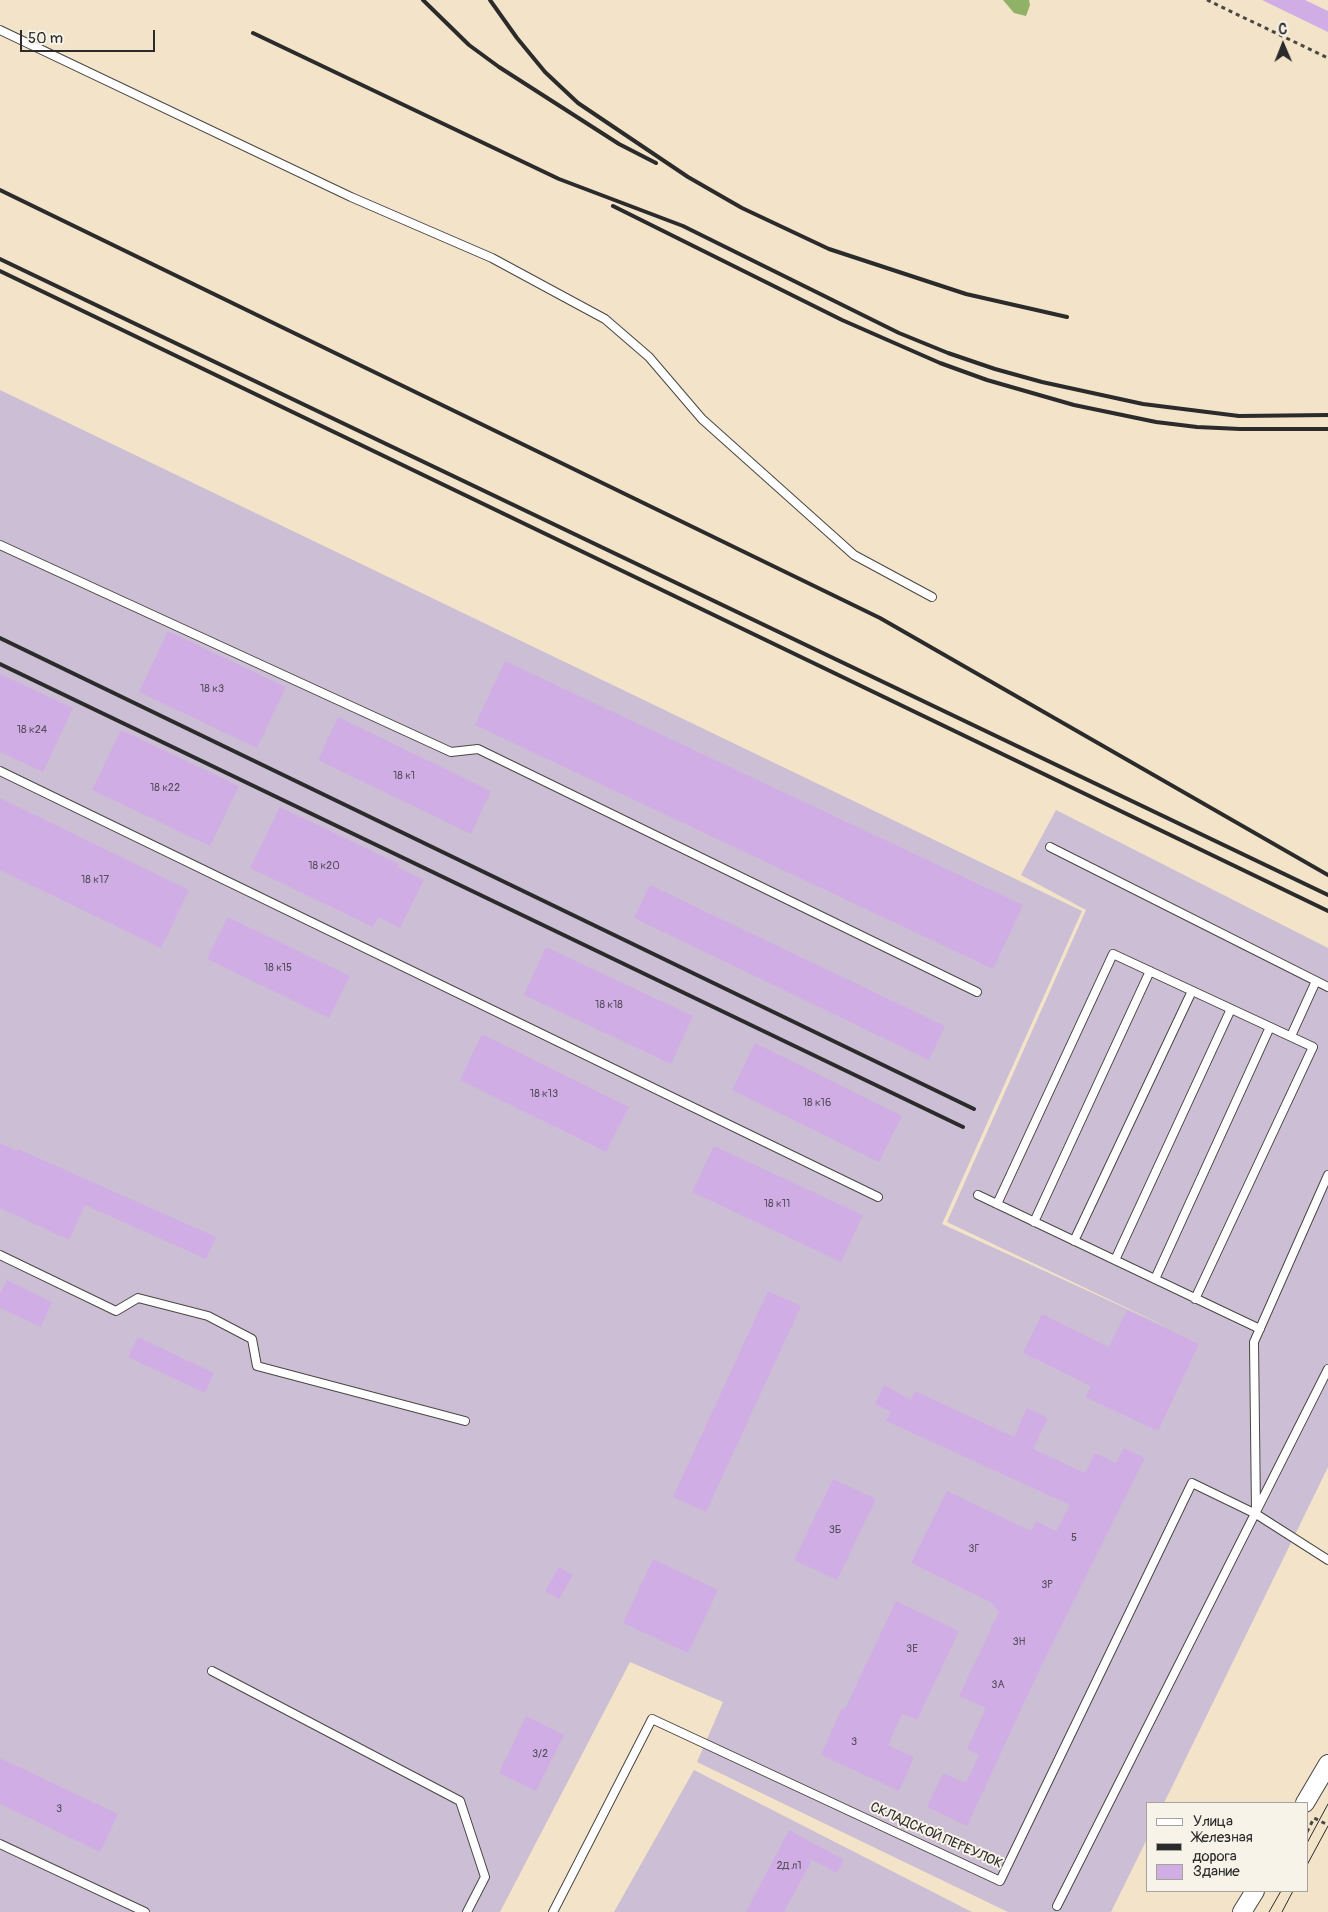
<!DOCTYPE html>
<meta charset="utf-8">
<style>
body{margin:0}
#map{position:relative;width:1328px;height:1912px;overflow:hidden;background:#f2e3c9;font-family:Pangolin,sans-serif}
canvas{display:block}
.legend{position:absolute;left:1146px;top:1802px;width:162px;height:90px;box-sizing:border-box;background:#f7f3e8;border:1px solid #a5a39c;margin:0;padding:6px 9px;list-style:none;font-size:15px;color:#2b2b2b}
.legend li{display:flex;align-items:center;gap:10px;height:25px}
.legend b{width:25px;border:1px solid #a5a39c}
.north{position:absolute;left:1258px;top:20px;width:50px;height:50px;-webkit-text-stroke:4px #f7f3e8;paint-order:stroke;rotate:359deg;font-size:14px;font-weight:700;line-height:20px;text-align:center;color:#2b2b2b}
.north::after{content:'';display:block;margin:auto;width:18px;height:22px;background:#2b2b2b;clip-path:polygon(50% 0,100% 100%,50% 72%,0 100%)}
.scale{position:absolute;left:20px;top:30px;width:135px;height:22px;box-sizing:border-box;border:2px solid #2b2b2b;border-top:0;padding-left:6px;font-size:15px;line-height:18px;white-space:nowrap;color:#2b2b2b;-webkit-text-stroke:4px #f7f3e8;paint-order:stroke}
</style>
<div id="map">
<canvas width="1328" height="1912"></canvas>
<ul class="legend">
<li><b style="height:6px;background:#fff"></b>Улица</li>
<li><b style="height:6px;background:#2b2b2b"></b>Железная дорога</li>
<li><b style="height:14px;background:#d0aee5"></b>Здание</li>
</ul>
<div class="north">С</div>
<div class="scale">50 m</div>
</div>
<script>
const ctx = document.querySelector('canvas').getContext('2d');
ctx.lineJoin = 'round';
function fill(path, color) { ctx.fillStyle = color; ctx.fill(path, 'evenodd'); }
const toPath = rows => new Path2D(rows.map(r => 'M' + r).join(''));
function trace(path, color, width, dash) { ctx.strokeStyle = color; ctx.lineWidth = width; ctx.lineCap = dash ? 'butt' : 'round'; ctx.setLineDash(dash || []); ctx.stroke(path); }
function drawText(font, color, halo, rows, align = 'center') {
  ctx.font = font + ' Pangolin,sans-serif'; ctx.lineWidth = 4; ctx.setLineDash([]); ctx.textBaseline = 'middle'; ctx.strokeStyle = halo; ctx.fillStyle = color; for (const [text, x, y, turn = 0] of rows) {
    ctx.save(); ctx.translate(x, y); ctx.rotate((+turn || 0) * Math.PI / 180); ctx.textAlign = isNaN(turn) ? turn : align; if (halo) ctx.strokeText(text, 0, 0); ctx.fillText(text, 0, 0); ctx.restore();
  }
}
const industrial = toPath([
 [0,390,1082,911,942,1224,1169,1328,947,1222,1086,910,1021,875,1056,810,1328,948,1328,1467,1164,1803,1147,1803,1147,1839,1111,1912,1008,1912,697,1762,723,1702,630,1662,500,1912,0,1912],
 [694,1770,972,1912,614,1912]
]);
const forest = toPath([
 [1003,0,1029,0,1030,5,1026,16,1014,13]
]);
const building = toPath([
 [1262,0,1305,0,1328,11,1328,32],
 [168,631,286,687,257,748,139,692],
 [505,661,1023,905,993,969,475,725],
 [0,674,73,708,43,772,0,752],
 [338,717,491,791,471,834,318,760],
 [121,730,239,786,210,846,92,790],
 [0,798,189,890,161,948,0,870],
 [280,807,399,864,397,867,424,880,400,928,378,917,373,927,250,868],
 [650,885,945,1026,929,1060,634,918],
 [228,917,350,976,329,1018,207,959],
 [546,947,693,1016,671,1064,524,995],
 [482,1034,629,1107,606,1152,460,1080],
 [755,1043,902,1116,879,1162,732,1090],
 [0,1143,17,1151,18,1149,216,1237,206,1259,85,1205,69,1240,0,1208],
 [714,1146,863,1215,841,1262,692,1192],
 [7,1280,52,1302,41,1327,0,1308,0,1294],
 [768,1291,801,1306,706,1512,673,1497],
 [1127,1310,1199,1344,1158,1431,1085,1397,1091,1386,1023,1353,1042,1314,1109,1347],
 [138,1337,214,1373,205,1393,128,1357],
 [884,1385,911,1400,915,1391,1014,1437,1027,1408,1048,1418,1033,1449,1085,1473,1095,1453,1116,1463,1124,1448,1145,1458,1037,1675,967,1826,927,1807,943,1773,966,1783,979,1755,967,1749,986,1708,959,1696,999,1612,992,1603,911,1563,947,1491,1031,1531,1036,1521,1056,1531,1070,1505,886,1421,891,1412,875,1404],
 [833,1479,876,1499,837,1580,794,1560],
 [653,1559,718,1590,688,1653,623,1623],
 [559,1567,573,1575,559,1599,545,1591],
 [896,1601,959,1631,917,1720,902,1714,888,1745,914,1757,899,1791,821,1755,842,1708,845,1709],
 [526,1716,564,1735,536,1791,499,1773],
 [0,1758,118,1814,100,1852,0,1804],
 [789,1830,844,1860,837,1873,812,1860,784,1912,746,1912]
]);
const path = toPath([
 [1207,0,1328,58],
 [1307,1832,1314,1818,1328,1825]
]);
const service = toPath([
 [0,30,351,197,492,258,605,319,649,357,702,419,854,555,932,597],
 [0,545,451,752,478,749,977,992],
 [0,771,878,1197],
 [1050,847,1328,987],
 [1291,1036,1316,981],
 [978,1195,1260,1329],
 [997,1204,1113,954,1313,1047,1195,1299],
 [1034,1222,1150,971],
 [1074,1241,1192,991],
 [0,1255,116,1311,138,1298,208,1316,252,1339,257,1366,465,1421],
 [1115,1260,1231,1009],
 [1155,1279,1270,1027],
 [1256,1512,1254,1342,1328,1175],
 [212,1671,460,1801,485,1877,467,1912],
 [0,1844,145,1912],
 [1057,1906,1328,1369],
 [553,1912,652,1719,1000,1881,1192,1483,1256,1514,1328,1560]
]);
const tertiary = toPath([
 [1305,1803,1328,1764],
 [1242,1912,1255,1891]
]);
const tram = toPath([
 [1307,1843,1328,1804],
 [1307,1865,1328,1826],
 [1269,1912,1281,1891],
 [1282,1912,1293,1891]
]);
const rail = toPath([
 [423,0,469,45,499,67,619,144,656,163],
 [490,0,517,38,545,72,578,103,688,177,742,208,829,249,966,294,1067,317],
 [253,33,559,179,683,226,899,333,948,353,995,369,1042,382,1143,404,1239,416,1328,415],
 [0,190,880,618,1328,875],
 [613,206,842,320,940,363,987,380,1074,405,1156,422,1197,427,1240,429,1328,429],
 [0,259,1328,895],
 [0,271,1328,911],
 [0,638,974,1109],
 [0,664,963,1127]
]);
const numberNames = [
 ["18 к3",212,689],
 ["18 к24",32,730],
 ["18 к1",404,776],
 ["18 к22",165,788],
 ["18 к20",324,866],
 ["18 к17",95,880],
 ["18 к15",278,968],
 ["18 к18",609,1005],
 ["18 к13",544,1094],
 ["18 к16",817,1103],
 ["18 к11",777,1204],
 ["3Б",835,1530],
 ["5",1074,1538],
 ["3Г",974,1549],
 ["3Р",1047,1585],
 ["3Н",1019,1642],
 ["3Е",912,1649],
 ["3А",998,1685],
 ["3",854,1742],
 ["3/2",540,1754],
 ["3",59,1809],
 ["2Д л1",789,1866]
];
const streetNames = [
 ["СКЛАДСКОЙ ПЕРЕУЛОК",936,1836,24]
];
fill(industrial, '#ccbed4');
fill(forest, '#90b267');
fill(building, '#d0aee5');
trace(service, '#494743', 10);
trace(tertiary, '#494743', 20);
trace(path, '#494743', 3, [4, 4]);
trace(service, '#fff', 8);
trace(tertiary, '#fff', 18);
trace(tram, '#2b2b2b', 1);
trace(rail, '#2b2b2b', 4);
drawText('11px', '#544c5a', null, numberNames);
drawText('14px', '#2b2b2b', '#f7f3e8', streetNames);
</script>
